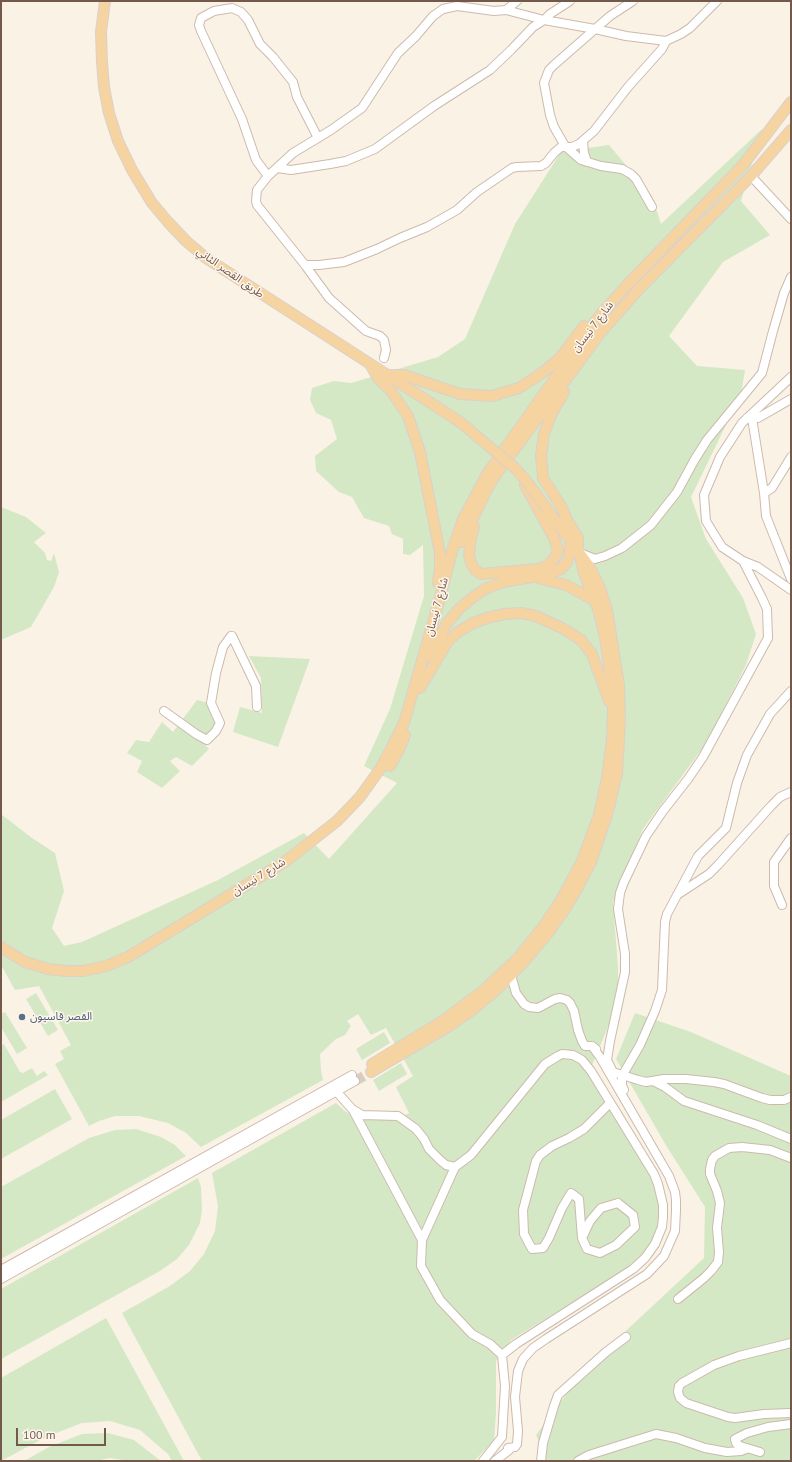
<!DOCTYPE html>
<meta charset="utf-8">
<style>
body{margin:0}
#map{position:relative;width:792px;height:1462px;overflow:hidden;background:#fbf2e6;font-family:"PT Sans",sans-serif}
canvas{display:block}
.frame{position:absolute;inset:0;border:2px solid #73594c;pointer-events:none}
.scale{position:absolute;left:16px;top:1428px;width:90px;height:18px;box-sizing:border-box;border:2px solid #73594c;border-top:0;padding-left:5px;font-size:12px;line-height:14px;white-space:nowrap;color:#73594c;-webkit-text-stroke:3px #fef6ec;paint-order:stroke}
</style>
<div id="map">
<canvas width="792" height="1462"></canvas>
<div class="frame"></div>
<div class="scale">100 m</div>
</div>
<script>
const ctx = document.querySelector('canvas').getContext('2d');
ctx.lineJoin = 'round';
function fill(path, color) { ctx.fillStyle = color; ctx.fill(path, 'evenodd'); }
const toPath = rows => new Path2D(rows.map(r => 'M' + r).join(''));
function trace(path, color, width, dash) { ctx.strokeStyle = color; ctx.lineWidth = width; ctx.lineCap = dash ? 'butt' : 'round'; ctx.setLineDash(dash || []); ctx.stroke(path); }
function drawText(font, color, halo, rows, align = 'center') {
  ctx.font = font + ' "PT Sans","Noto Sans Arabic",sans-serif'; ctx.lineWidth = 3; ctx.setLineDash([]); ctx.textBaseline = 'middle'; ctx.strokeStyle = halo; ctx.fillStyle = color; for (const [text, x, y, turn = 0] of rows) {
    ctx.save(); ctx.translate(x, y); ctx.rotate((+turn || 0) * Math.PI / 180); ctx.textAlign = isNaN(turn) ? turn : align; if (halo) ctx.strokeText(text, 0, 0); ctx.fillText(text, 0, 0); ctx.restore();
  }
}
const green = toPath([
 [762,129,741,201,770,235,723,262,669,336,697,366,745,370,741,394,691,497,706,539,743,598,756,634,746,665,707,742,643,829,613,902,618,967,618,1003,590,1070,657,1179,665,1222,653,1245,622,1272,511,1340,496,1361,496,1412,494,1441,474,1461,202,1461,122,1313,170,1286,190,1271,204,1254,215,1231,218,1206,212,1173,336,1103,346,1112,357,1117,397,1120,409,1113,396,1087,413,1076,386,1028,371,1035,358,1014,347,1021,351,1026,345,1035,336,1039,320,1054,321,1071,323,1080,201,1147,186,1133,168,1123,139,1116,115,1116,99,1121,89,1126,55,1064,64,1059,60,1051,71,1045,39,986,15,990,1,965,1,814,32,838,55,853,64,891,52,928,64,946,82,942,218,880,304,833,329,859,397,783,364,766,390,709,424,596,423,545,410,555,403,554,403,539,392,534,389,526,364,518,352,497,339,492,316,471,315,456,337,439,331,420,316,413,310,400,312,388,334,381,351,383,438,357,465,339,515,224,561,152,609,145,652,196,661,224],
 [1,507,26,517,46,533,34,542,45,553,47,560,51,561,54,553,59,572,54,587,31,627,1,640],
 [249,656,310,659,278,747,233,732,240,707,262,713,261,678],
 [197,700,209,703,217,725,203,742,209,749,192,766,176,757,170,761,180,771,162,788,137,772,142,761,127,753,136,740,149,742,162,722,173,732],
 [36,993,58,1030,48,1036,26,999],
 [5,1012,27,1048,17,1054,1,1027,1,1014],
 [635,1013,691,1032,791,1076,791,1461,547,1461,536,1435,585,1369,704,1258,705,1207,667,1147,616,1059],
 [384,1032,390,1043,362,1060,356,1049],
 [4,1044,20,1072,23,1073,32,1068,37,1076,44,1071,48,1075,1,1102,1,1046],
 [401,1063,407,1074,379,1091,373,1080],
 [55,1089,72,1119,1,1159,1,1120],
 [136,1129,161,1137,175,1145,186,1156,1,1259,1,1187,89,1138,115,1130],
 [198,1178,201,1187,202,1210,200,1223,189,1245,177,1259,160,1271,1,1359,1,1289],
 [106,1318,184,1461,172,1461,168,1454,140,1430,110,1421,82,1423,46,1437,1,1461,1,1378],
 [108,1433,134,1440,161,1461,129,1461,110,1458,95,1461,24,1461,49,1447,82,1434]
]);
const majorTunnel = toPath([
 [355,1081,371,1072]
]);
const minor = toPath([
 [633,1,610,16,554,65,549,70,544,83,550,115,554,127,565,146,581,160,601,166,622,169,631,174,636,179,652,207],
 [506,10,517,1],
 [583,141,584,153,587,162],
 [277,168,291,170,330,164,346,161,375,149,434,106,490,70,511,50,533,27,544,20,550,14,570,1],
 [268,176,256,160,242,119,201,31,199,25,201,18,214,11,232,8,241,12,248,20,260,44,273,57,293,82,297,97,318,138],
 [751,176,791,219],
 [305,265,319,265,344,262,377,249,400,238,427,227,457,210,477,192,512,168,517,167,541,166,546,163,554,153,561,147,572,147,579,144,594,131,628,87,662,49,666,41],
 [384,358,386,350,384,340,380,336,366,331,329,298,305,265,257,205,256,201,257,190,268,176,293,153,331,130,362,108,398,53,416,36,433,16,443,9,457,6,494,11,506,10,544,20,595,29,626,36,666,41,681,34,690,28,717,1],
 [791,377,742,423,720,457,704,495,706,521,722,547,743,561,762,598,767,609,768,638,703,757,688,779,663,811,646,836,624,882,620,893,618,909,625,954,625,972,610,1041,607,1060,613,1072,638,1080,646,1082,664,1079,686,1079,714,1082,724,1084,762,1098,770,1100,784,1100,791,1097],
 [747,418,758,418,791,399],
 [752,418,764,493,766,516,791,579],
 [764,493,772,488,791,457],
 [580,553,595,559,605,556,622,548,651,525,677,492,695,459,707,440,762,373,773,331,784,293,791,277],
 [743,561,758,567,791,590],
 [232,636,256,686,257,707],
 [164,711,196,734,207,740,216,731,220,723,211,703,216,673,223,647,231,636],
 [677,895,709,874,718,865,771,806,780,797,791,792],
 [782,905,774,886,774,862,791,838],
 [511,975,516,993,524,1004,529,1007,538,1008,555,999,560,998,567,1000,570,1003,574,1011,578,1030,582,1041,585,1046,592,1046,596,1049],
 [655,1082,665,1087,684,1101,757,1125,791,1139],
 [331,1087,336,1091,352,1109,362,1115,398,1116,416,1129,424,1139,429,1149,440,1160,446,1165,455,1167,471,1155,545,1064,558,1056,562,1054,573,1055,582,1060,591,1071,654,1174,658,1184,663,1205,663,1217,662,1227,655,1244,645,1258,633,1269,516,1344,502,1355,505,1386,502,1437,483,1461],
 [624,1090,622,1085,622,1076,640,1045,655,1011,662,990,665,922,667,914,698,856,726,828,737,783,747,755,770,714,791,691],
 [353,1110,422,1240],
 [455,1167,422,1240,421,1266,440,1300,472,1334,490,1344,502,1355],
 [618,1203,633,1215,635,1227,616,1245,600,1253,587,1249,582,1238,590,1221,601,1208,618,1203],
 [582,1238,579,1199,571,1193,562,1208,549,1238,543,1248,532,1249,524,1234,523,1210,536,1161,540,1155,552,1146,569,1138,584,1129,610,1103],
 [1,1270,352,1075],
 [1,1279,355,1081],
 [678,1299,704,1278,711,1271,718,1262,719,1252,717,1228,720,1203,717,1191,710,1174,710,1169,712,1160,715,1156,729,1148,742,1147,770,1150,791,1158],
 [791,1343,739,1356,714,1365,682,1383,679,1386,678,1392,680,1398,686,1403,728,1417,735,1418,764,1414,791,1413],
 [760,1452,740,1446,736,1443,735,1439,747,1433,768,1427,791,1424],
 [495,1461,509,1450,508,1448,515,1447,517,1444,518,1431,515,1397,518,1371,523,1359,533,1348,546,1339,647,1274,664,1256,675,1231,676,1210,676,1200,675,1192,669,1176,600,1057,592,1046],
 [541,1461,543,1443,554,1406,558,1395,606,1352,626,1337],
 [578,1461,589,1455,656,1434,676,1438,705,1448,727,1452,741,1451,746,1449]
]);
const major = toPath([
 [105,1,101,32,102,62,104,87,109,113,118,141,132,170,152,203,168,222,186,241,206,258,437,407],
 [370,364,378,378,391,391,408,416,420,452,440,553,440,568,438,583],
 [388,375,404,375,460,394,492,396,519,388,542,373,559,359,584,326],
 [564,392,551,415,544,434,541,456,543,478,561,506,567,520,578,538,578,551],
 [474,527,471,538,469,555,471,563,475,570,481,574,538,569,547,566,554,559,558,550,554,538,525,485],
 [462,542,486,491,495,476,601,332,639,289,751,176,791,130],
 [538,578,566,585,594,600],
 [430,655,447,623,460,608,472,598,485,589,503,582,544,575,561,569,567,562,570,553,570,541],
 [420,688,448,641,458,632,473,623,490,617,505,614,521,613,536,616,549,622,564,629,581,640,592,654,609,701],
 [390,766,399,750,405,735],
 [1,947,25,962,48,969,66,971,83,971,106,966,128,957,286,861,337,821,360,797,380,769,392,747,404,723,436,612,453,548,463,519,487,474,600,315,627,285,743,165,791,102],
 [372,1064,444,1020,484,990,500,975,518,958,543,927,561,900,582,861,599,815,607,778,612,739,613,709,612,686,605,637,599,612,584,573,580,557],
 [371,1072,449,1026,471,1011,495,991,523,963,548,933,565,909,577,889,591,862,607,815,617,774,620,721,619,685,607,610,600,588,589,566,547,509]
]);
const majorBridge = toPath([
 [437,407,460,422,516,469,531,487,547,509]
]);
const markers = [
 [22,1017,4,"#5c6f8a"]
];
const streetNames = [
 ["طريق القصر الثاني",230,273,35],
 ["شارع 7 نيسان",593,327,-53],
 ["شارع 7 نيسان",437,607,-75],
 ["شارع 7 نيسان",259,877,-32]
];
const serviceNames = [
 ["القصر قاسيون",30,1017]
];
fill(green, '#d4e8c5');
trace(majorTunnel, '#d9ccc0', 10, [10, 5]);
trace(minor, '#ccbaad', 10);
trace(major, '#d8d1cd', 12);
trace(minor, '#fff', 8);
trace(major, '#f6d4a2', 10);
trace(majorBridge, '#d8d1cd', 12, []);
trace(majorBridge, '#f6d4a2', 10);
for (const [x, y, r, color] of markers) { const dot = new Path2D(); dot.arc(x, y, r, 0, 2 * Math.PI); ctx.fillStyle = color; ctx.fill(dot); trace(dot, '#fef6ec', 1.5); }
drawText('11px', '#73594c', '#fef6ec', streetNames);
drawText('11px', '#4e5e75', '#fef6ec', serviceNames, 'left');
</script>
